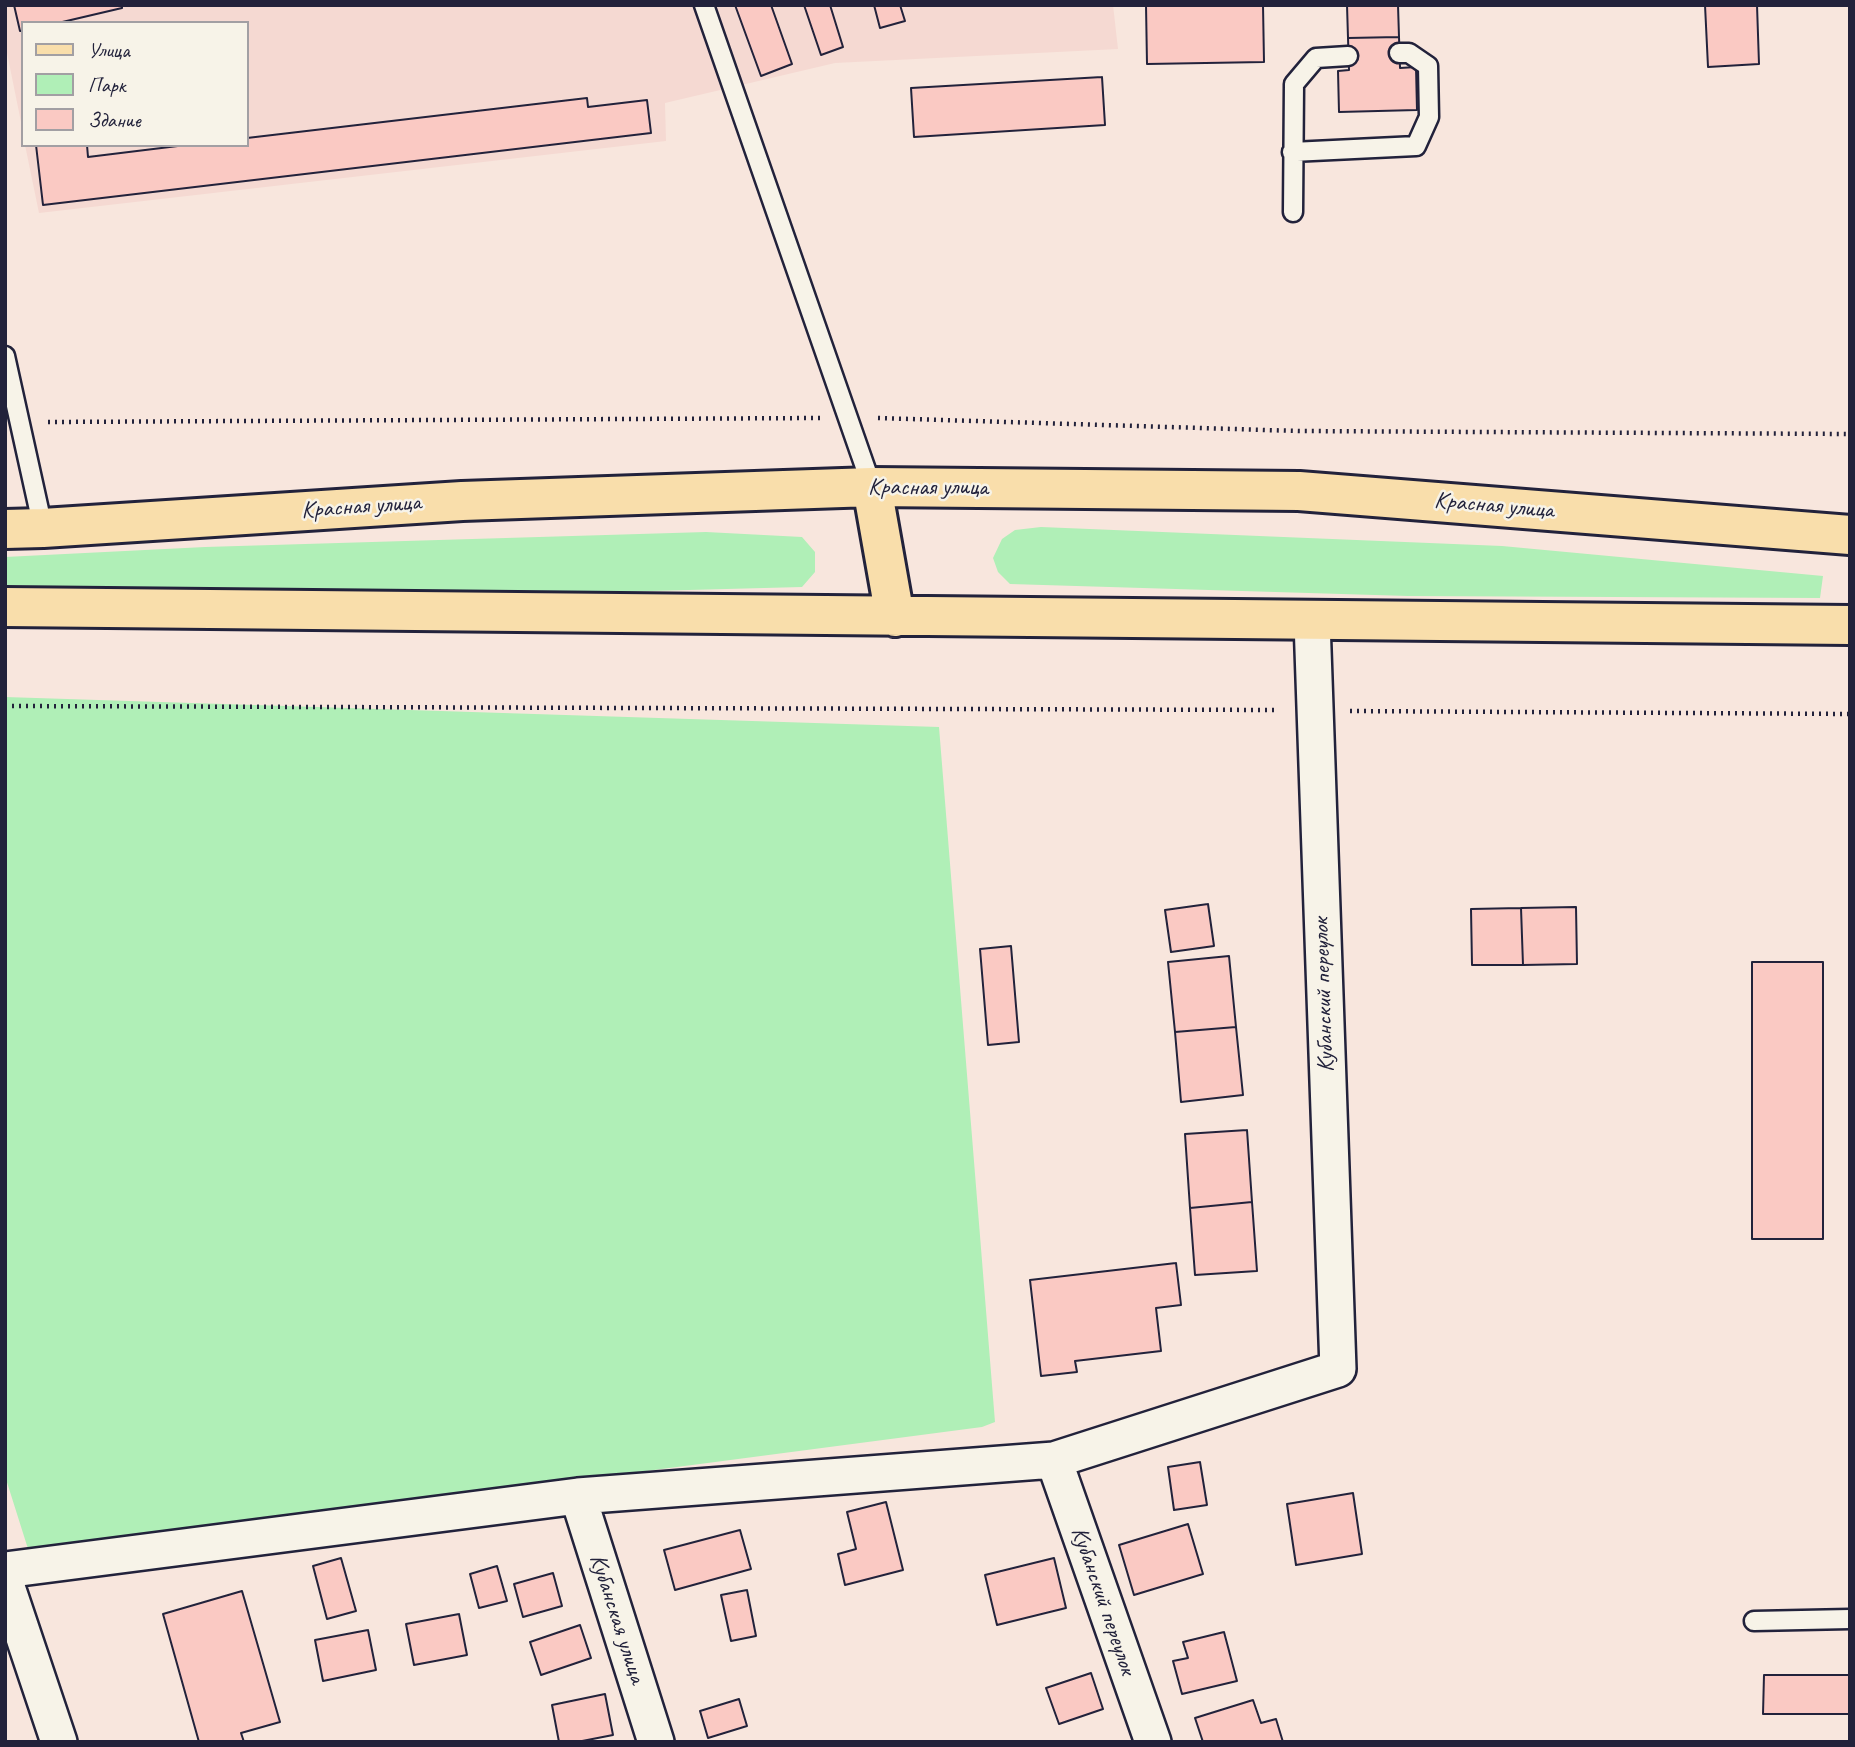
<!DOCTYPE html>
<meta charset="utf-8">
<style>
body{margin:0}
#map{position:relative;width:1855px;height:1747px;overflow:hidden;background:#f8e6dd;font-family:Caveat,sans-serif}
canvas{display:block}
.frame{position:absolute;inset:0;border:7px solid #22223b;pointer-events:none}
.legend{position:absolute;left:21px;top:21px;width:228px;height:126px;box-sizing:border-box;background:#f7f3e8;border:2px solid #a29fa3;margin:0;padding:9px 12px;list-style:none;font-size:21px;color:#22223b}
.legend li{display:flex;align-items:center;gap:14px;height:35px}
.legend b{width:35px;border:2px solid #a29fa3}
</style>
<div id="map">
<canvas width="1855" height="1747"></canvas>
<div class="frame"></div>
<ul class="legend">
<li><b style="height:9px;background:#f9deab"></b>Улица</li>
<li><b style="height:19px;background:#b0efb7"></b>Парк</li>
<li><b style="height:19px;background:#fac9c3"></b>Здание</li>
</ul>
</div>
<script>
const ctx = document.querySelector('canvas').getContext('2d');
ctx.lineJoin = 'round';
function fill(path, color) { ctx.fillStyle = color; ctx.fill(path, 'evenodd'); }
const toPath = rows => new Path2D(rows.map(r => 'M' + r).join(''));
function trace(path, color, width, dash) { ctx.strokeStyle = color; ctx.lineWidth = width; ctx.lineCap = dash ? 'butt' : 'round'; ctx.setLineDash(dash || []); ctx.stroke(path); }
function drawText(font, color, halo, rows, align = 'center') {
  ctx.font = font + ' Caveat,sans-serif'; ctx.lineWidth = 5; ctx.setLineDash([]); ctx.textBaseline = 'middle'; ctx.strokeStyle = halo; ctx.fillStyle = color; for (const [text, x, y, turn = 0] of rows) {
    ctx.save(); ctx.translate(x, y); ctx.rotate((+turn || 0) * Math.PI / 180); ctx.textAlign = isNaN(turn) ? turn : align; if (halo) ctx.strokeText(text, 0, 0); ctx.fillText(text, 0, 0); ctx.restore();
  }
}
const built = toPath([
 [5,5,1113,5,1118,49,835,63,665,103,666,141,39,213,25,145,247,145,247,23,23,23,23,132,5,43]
]);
const green = toPath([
 [1041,527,1502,546,1823,576,1820,598,1408,596,1010,584,998,572,993,558,1002,539,1015,530],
 [706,532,802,537,815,552,815,572,802,587,387,598,5,585,5,557,205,547],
 [5,697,939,727,995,1422,982,1427,29,1552,5,1476]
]);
const building = toPath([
 [14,5,122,5,122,8,58,23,23,23,23,31,20,31,14,5],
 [735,5,771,5,792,64,761,76,735,5],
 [804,5,830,5,843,47,821,55,804,5],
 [874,5,900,5,905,21,880,28,874,5],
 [1146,5,1263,5,1264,62,1147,64,1146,5],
 [1347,5,1398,5,1399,37,1348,38,1347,5],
 [1705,5,1757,5,1759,64,1708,67,1705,5],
 [1399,37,1400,68,1416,67,1417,110,1339,112,1338,71,1349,70,1348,38,1399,37],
 [1102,77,1105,125,914,137,911,88,1102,77],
 [587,98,588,107,647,100,651,133,43,205,36,145,87,145,88,157,186,145,247,145,247,138,587,98],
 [1208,904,1214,946,1171,952,1165,910,1208,904],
 [1576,907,1577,964,1523,965,1521,908,1576,907],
 [1521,908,1523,965,1472,965,1471,909,1521,908],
 [1011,946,1019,1042,988,1045,980,949,1011,946],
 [1229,956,1236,1027,1175,1032,1168,962,1229,956],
 [1752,962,1823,962,1823,1239,1752,1239,1752,962],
 [1236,1027,1243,1095,1181,1102,1175,1032,1236,1027],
 [1247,1130,1252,1202,1190,1208,1185,1134,1247,1130],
 [1252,1202,1257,1271,1195,1275,1190,1208,1252,1202],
 [1176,1263,1181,1305,1156,1308,1161,1351,1075,1361,1077,1372,1041,1376,1030,1280,1176,1263],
 [1200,1462,1207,1505,1174,1510,1168,1467,1200,1462],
 [1353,1493,1362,1554,1296,1565,1287,1504,1353,1493],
 [886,1502,903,1570,845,1585,838,1554,856,1549,847,1512,886,1502],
 [1188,1524,1203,1574,1134,1595,1119,1545,1188,1524],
 [740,1530,751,1569,675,1590,664,1550,740,1530],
 [341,1558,356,1611,327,1619,313,1566,341,1558],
 [1054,1558,1066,1608,997,1625,985,1575,1054,1558],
 [497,1566,507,1601,479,1608,470,1574,497,1566],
 [553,1573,562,1606,523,1617,514,1584,553,1573],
 [747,1590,756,1636,731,1641,721,1595,747,1590],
 [242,1591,280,1722,241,1733,244,1742,199,1742,163,1614,242,1591],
 [459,1614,467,1655,414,1665,406,1624,459,1614],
 [580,1625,591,1658,541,1675,530,1642,580,1625],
 [368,1630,376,1670,323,1681,315,1640,368,1630],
 [1224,1632,1237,1681,1182,1694,1173,1661,1188,1658,1183,1642,1224,1632],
 [1091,1673,1103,1709,1059,1724,1046,1688,1091,1673],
 [1764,1675,1850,1675,1850,1714,1763,1714,1764,1675],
 [605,1694,613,1735,577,1742,559,1742,552,1705,605,1694],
 [739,1699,747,1726,708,1738,700,1711,739,1699],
 [1253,1700,1261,1723,1276,1719,1283,1742,1203,1742,1195,1718,1253,1700]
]);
const path = toPath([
 [878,418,1298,431,1850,434],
 [48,422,820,418],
 [5,706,1278,710],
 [1350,711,1850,714]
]);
const lane = toPath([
 [704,5,872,487],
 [1292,152,1416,146,1429,117,1428,66,1409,53,1399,53],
 [1293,212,1294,84,1316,58,1348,56],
 [5,356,43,528],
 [1754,1621,1850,1619]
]);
const street = toPath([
 [1054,1460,1153,1742],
 [578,1496,656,1742],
 [5,1570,578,1496,1054,1460,1338,1369,1312,621],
 [5,1581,59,1742]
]);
const primary = toPath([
 [872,487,895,617],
 [5,529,43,528,462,501,872,487,1299,491,1850,535],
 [5,607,1850,625]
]);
const streetNames = [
 ["Красная улица",928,488],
 ["Красная улица",1494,506,5],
 ["Красная улица",361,507,-4],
 ["Кубанский переулок",1324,995,-92],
 ["Кубанский переулок",1103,1601,71],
 ["Кубанская улица",617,1619,72]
];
fill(built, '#f5d9d2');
fill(green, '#b0efb7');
fill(building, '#fac9c3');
trace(building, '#22223b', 2);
trace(lane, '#22223b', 23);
trace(street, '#22223b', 40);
trace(primary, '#22223b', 44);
trace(path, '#22223b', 4.5, [2, 5]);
trace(lane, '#f7f3e8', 18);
trace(street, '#f7f3e8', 35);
trace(primary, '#f9deab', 38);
drawText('24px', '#22223b', '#f7f3e8', streetNames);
</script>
